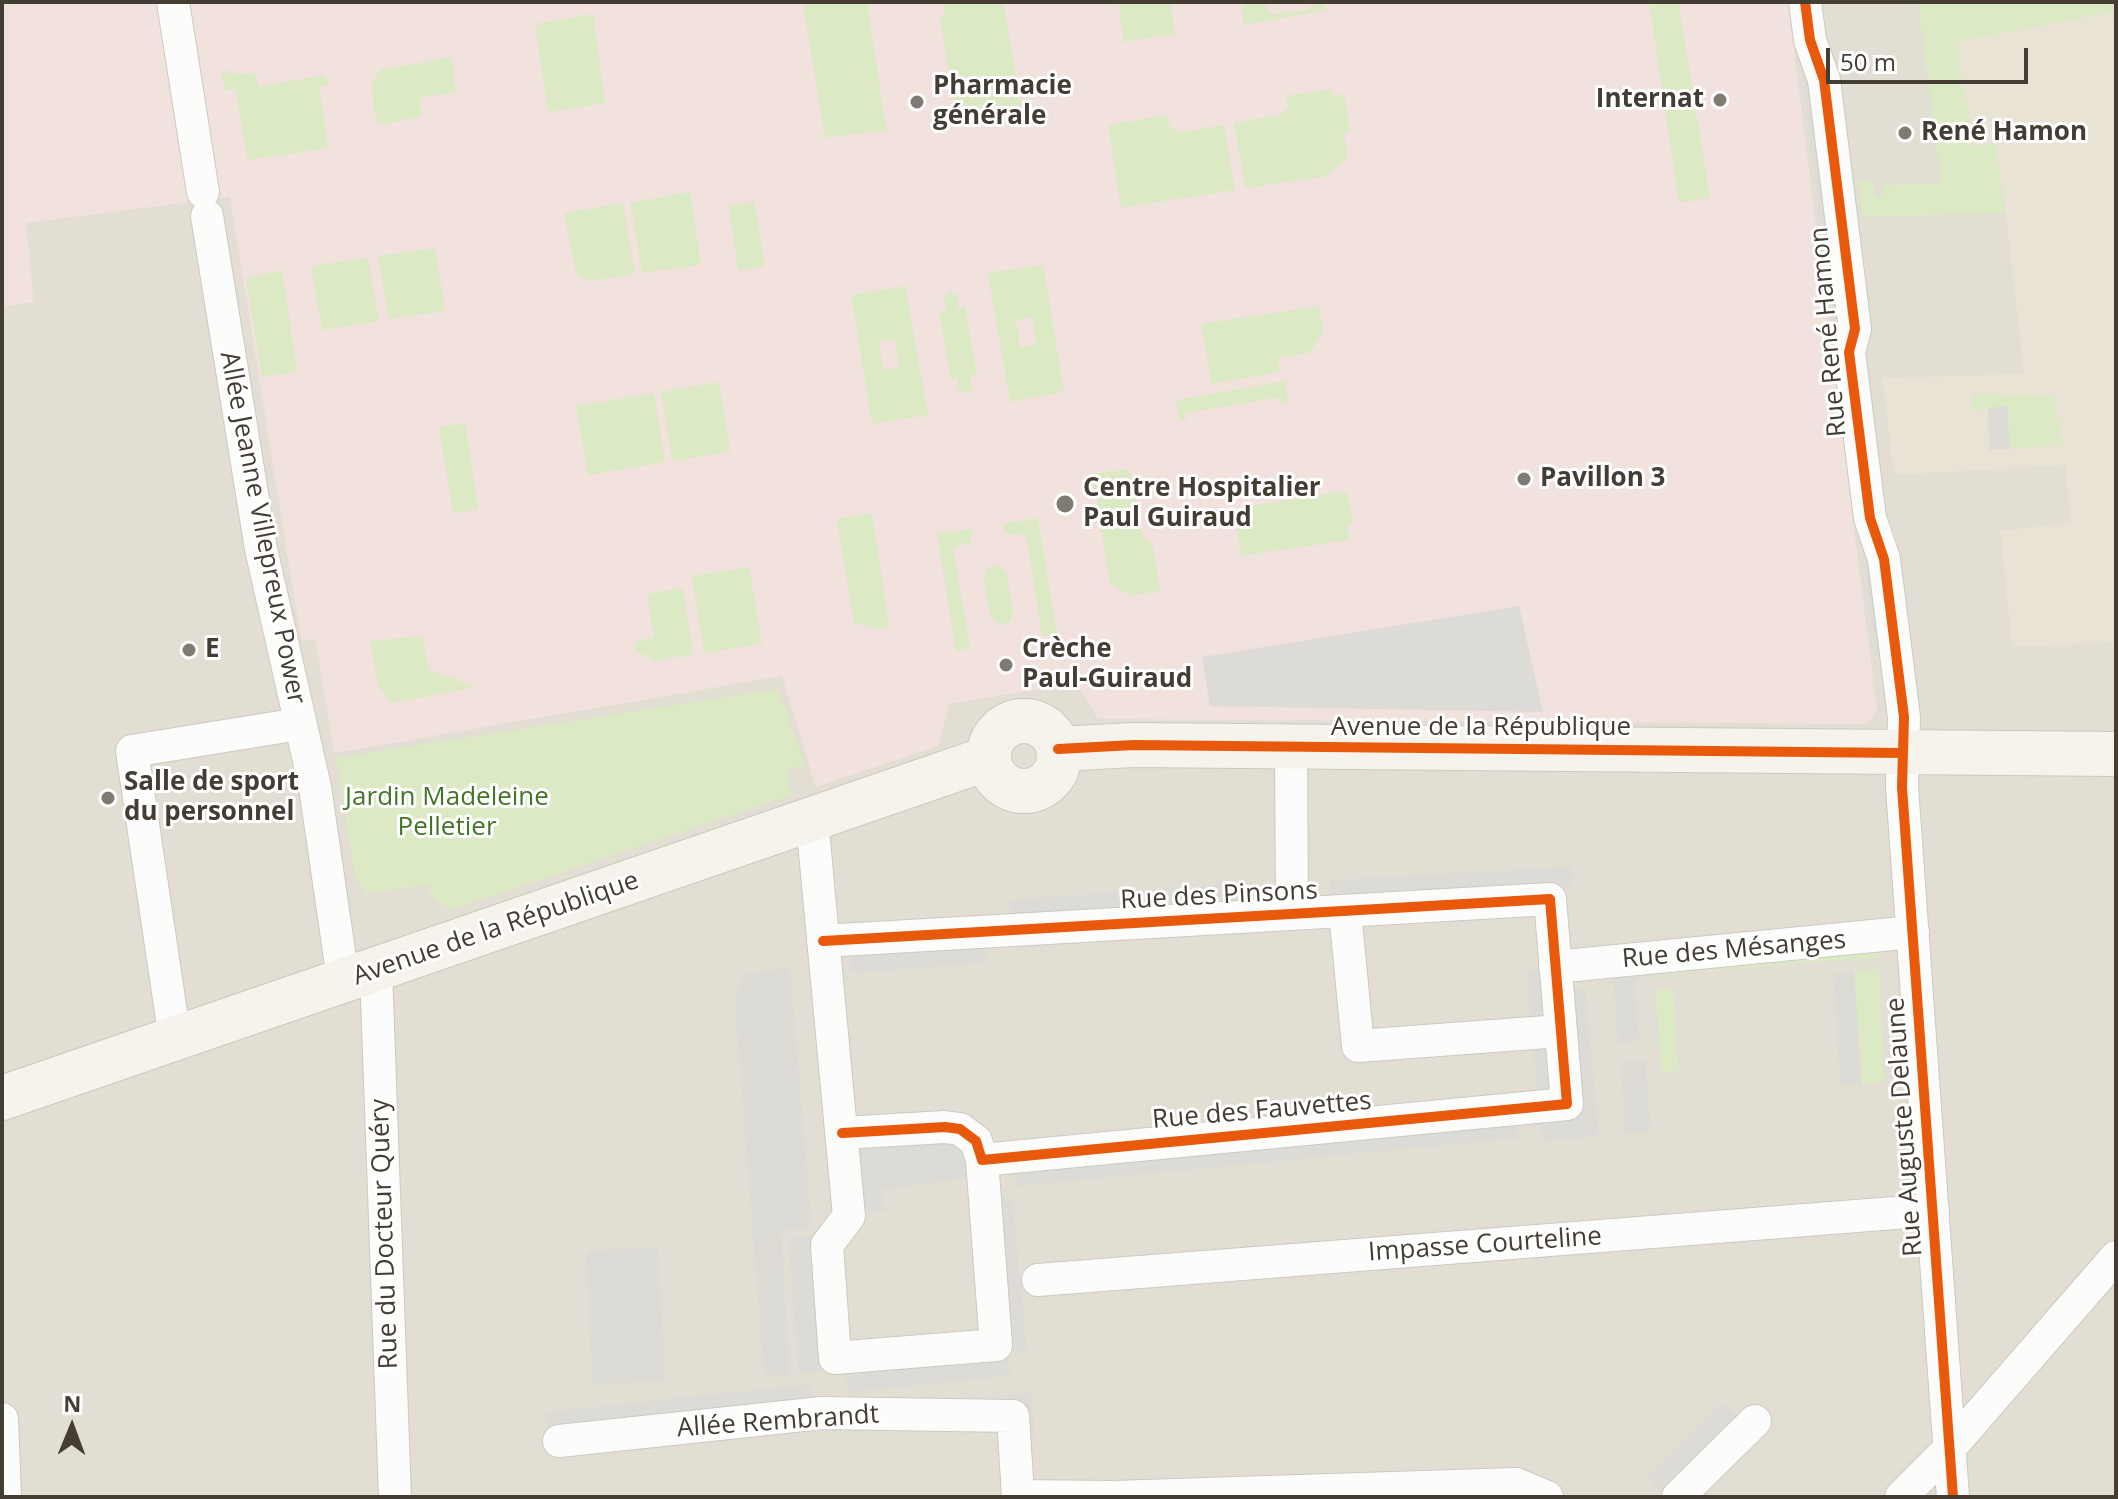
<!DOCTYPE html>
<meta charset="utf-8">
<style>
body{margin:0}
#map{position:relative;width:2118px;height:1499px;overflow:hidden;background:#eeece6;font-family:"Open Sans",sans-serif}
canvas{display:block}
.frame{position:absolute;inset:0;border:4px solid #433d33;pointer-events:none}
.north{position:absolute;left:32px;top:1387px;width:80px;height:80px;-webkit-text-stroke:6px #fff;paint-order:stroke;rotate:1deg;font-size:22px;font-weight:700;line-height:32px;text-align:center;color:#433d33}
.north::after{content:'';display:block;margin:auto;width:28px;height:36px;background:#433d33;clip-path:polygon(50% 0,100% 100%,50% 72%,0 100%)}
.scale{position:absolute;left:1826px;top:48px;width:202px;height:36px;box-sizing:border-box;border:4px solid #433d33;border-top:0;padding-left:10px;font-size:24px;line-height:28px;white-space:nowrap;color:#433d33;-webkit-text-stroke:6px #fff;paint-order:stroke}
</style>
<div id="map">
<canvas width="2118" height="1499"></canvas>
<div class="frame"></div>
<div class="north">N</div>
<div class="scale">50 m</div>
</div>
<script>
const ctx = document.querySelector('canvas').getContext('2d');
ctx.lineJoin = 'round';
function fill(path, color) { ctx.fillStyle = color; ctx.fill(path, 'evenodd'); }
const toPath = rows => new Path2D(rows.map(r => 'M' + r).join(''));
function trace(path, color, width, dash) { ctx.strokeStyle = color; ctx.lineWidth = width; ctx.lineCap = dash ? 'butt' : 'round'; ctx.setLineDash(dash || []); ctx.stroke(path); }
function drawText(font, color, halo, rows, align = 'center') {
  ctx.font = font + ' "Open Sans",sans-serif'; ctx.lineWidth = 6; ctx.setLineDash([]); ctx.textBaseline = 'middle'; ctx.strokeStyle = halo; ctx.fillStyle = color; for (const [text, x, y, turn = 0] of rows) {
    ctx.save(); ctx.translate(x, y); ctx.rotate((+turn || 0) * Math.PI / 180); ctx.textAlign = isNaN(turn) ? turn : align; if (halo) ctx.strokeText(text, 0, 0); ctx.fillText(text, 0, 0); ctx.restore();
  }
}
const residential = toPath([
 [2,2,2116,2,2116,1497,2,1497]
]);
const education = toPath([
 [2111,2,2116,32,2116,642,2012,647,2000,531,2071,523,2065,465,1894,475,1882,378,2024,374,2002,183,1964,183,1944,23]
]);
const medical = toPath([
 [2,2,1788,2,1877,711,1867,724,1098,719,1076,683,949,704,939,746,816,787,782,676,334,753,315,639,301,640,230,197,26,223,34,302,2,307]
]);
const green = toPath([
 [803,2,867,2,886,130,825,138],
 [938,2,1003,2,1021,107,956,118,940,17,945,16,943,3],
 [1118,2,1170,2,1175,34,1124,42],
 [1253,2,1263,2,1271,14,1303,11,1320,2,1325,2,1326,10,1244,25,1241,6],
 [1649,2,1678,2,1710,198,1679,203],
 [1918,2,2111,2,2112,12,1956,42,1974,146,1995,144,2005,213,1862,217,1858,180,1873,181,1875,197,1882,197,1882,185,1941,184],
 [593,14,605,103,548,112,535,24],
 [452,57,456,92,420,98,421,117,383,124,376,121,371,85,380,70],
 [230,70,235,74,255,73,259,87,324,75,330,84,319,87,328,148,248,160,235,89,225,90,221,74],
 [1331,89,1332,96,1344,94,1350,132,1344,134,1347,157,1328,176,1245,188,1234,123,1281,115,1288,107,1286,96],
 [1167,115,1169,125,1178,133,1224,125,1235,190,1121,208,1108,125],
 [690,192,701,265,642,273,630,203],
 [754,202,765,266,738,271,729,206],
 [623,203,635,274,592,281,582,278,576,273,564,213],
 [435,248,445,311,389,319,378,256],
 [368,258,379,321,322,330,311,266],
 [1043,265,1064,392,1010,402,988,273],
 [1032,317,1036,345,1020,347,1016,320],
 [282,270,297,372,262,377,246,278],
 [905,286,928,415,872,424,851,295],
 [895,339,899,367,883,370,879,342],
 [949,292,958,295,958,308,965,307,977,375,969,376,973,389,966,394,956,389,958,378,951,379,939,312,947,310,943,298],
 [1319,306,1323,331,1310,353,1278,358,1280,372,1212,384,1201,324],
 [1285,381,1288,403,1282,403,1280,397,1185,413,1186,420,1179,418,1176,400],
 [719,382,730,452,672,461,661,392],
 [654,393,665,462,588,475,576,406],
 [1972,394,2053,396,2063,445,2010,449,2007,406,1973,410],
 [465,423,478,510,457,513,453,511,439,427],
 [1130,469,1143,538,1152,543,1160,591,1131,596,1110,583,1092,474],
 [1346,491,1354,523,1347,524,1349,540,1241,556,1234,509],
 [872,513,889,627,878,629,854,623,837,519],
 [1038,518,1057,634,1042,636,1026,535,1006,534,1002,524],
 [973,529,970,543,953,548,970,648,956,651,937,534],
 [994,565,1006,571,1013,614,1009,622,1001,625,990,617,984,578,986,569],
 [749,567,762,644,704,653,692,576],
 [683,588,693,654,655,661,636,651,635,641,654,638,647,594],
 [422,636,429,670,477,687,391,703,378,685,370,641],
 [778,689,805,764,787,770,791,795,449,910,430,894,429,884,366,894,355,876,336,758],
 [1879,951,1879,957,1668,974,1668,968],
 [1879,969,1884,1082,1862,1084,1854,971],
 [1673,989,1679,1071,1662,1072,1655,990]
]);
const parking = toPath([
 [1803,78,1812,78,1843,328,1835,329],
 [2007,406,2010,449,1989,450,1988,408],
 [1872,561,1884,655,1876,656,1864,562],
 [1519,606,1543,712,1210,706,1202,657],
 [1572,867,1573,885,1331,898,1330,880],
 [1257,882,1259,900,1010,918,1009,900],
 [984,941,986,963,850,973,849,951],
 [790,967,812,1228,781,1231,790,1375,764,1375,735,1004,742,974],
 [1565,968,1567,990,1585,988,1599,1136,1542,1141,1526,971],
 [1634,971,1639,1041,1618,1043,1613,973],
 [1854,971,1862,1084,1840,1085,1833,974],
 [1645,1060,1651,1132,1626,1134,1620,1062],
 [1326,1095,1329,1116,1263,1125,1260,1105],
 [1516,1118,1518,1138,1016,1186,1014,1166],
 [946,1134,966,1152,972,1177,882,1190,885,1211,861,1214,857,1144],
 [1012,1196,1027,1350,1007,1352,1010,1376,848,1392,845,1366,1005,1350,990,1198],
 [814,1236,825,1371,799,1374,788,1238],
 [658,1247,665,1381,592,1384,586,1251],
 [811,1384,813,1401,548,1429,546,1412],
 [1032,1392,1035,1443,1010,1445,1007,1394],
 [1722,1402,1738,1417,1664,1493,1647,1477]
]);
const street = toPath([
 [173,2,203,192],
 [1805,2,1810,40,1824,80,1855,329,1849,352,1870,518,1884,559,1904,717,1902,787,1953,1497],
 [207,216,261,549,315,787,341,965,347,981],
 [1291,749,1292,912],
 [812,820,849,1216,827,1245,835,1358,996,1345,982,1160],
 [1345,912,1358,1046,1560,1031],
 [823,941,1550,899,1567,1104,982,1160,976,1141,960,1129,945,1127,842,1133],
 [1555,967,1913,932],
 [376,971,395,1497],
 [175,1039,132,751,299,724],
 [1038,1280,1933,1210],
 [2,1419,5,1497],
 [559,1441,822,1413,1013,1416,1018,1496,1113,1497,1516,1484,1547,1497],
 [1678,1497,1755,1421],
 [1901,1497,1949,1449,2116,1257]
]);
const secondary = toPath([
 '989 756a35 35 0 1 1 70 0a35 35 0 1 1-70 0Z',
 [1058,749,1134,745,2116,754],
 [2,1098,989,758]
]);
const cycleway = toPath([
 [1805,2,1810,40,1824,80,1855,329,1849,352,1870,518,1884,559,1904,717,1902,787,1953,1497],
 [1058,749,1134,745,1903,753],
 [823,941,1550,899,1567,1104,982,1160,976,1141,960,1129,945,1127,842,1133]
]);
const markers = [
 [1720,100,8,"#7f7a72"],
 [917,102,8,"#7f7a72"],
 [1905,133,8,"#7f7a72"],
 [1524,479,8,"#7f7a72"],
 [1065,504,10,"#7f7a72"],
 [189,650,8,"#7f7a72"],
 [1006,665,8,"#7f7a72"],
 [108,798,8,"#7f7a72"]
];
const poiNames = [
 ["Pharmacie",933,87],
 ["générale",933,117],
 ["Internat",1704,100,"right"],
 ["René Hamon",1921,133],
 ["Pavillon 3",1540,479],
 ["Centre Hospitalier",1083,489],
 ["Paul Guiraud",1083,519],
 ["E",205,650],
 ["Crèche",1022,650],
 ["Paul-Guiraud",1022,680],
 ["Salle de sport",124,783],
 ["du personnel",124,813]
];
const streetNames = [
 ["Rue René Hamon",1829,332,-95],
 ["Allée Jeanne Villepreux Power",262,528,79],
 ["Avenue de la République",1481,728],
 ["Rue des Pinsons",1219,896,-3],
 ["Avenue de la République",496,929,-19],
 ["Rue des Mésanges",1734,950,-5],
 ["Rue des Fauvettes",1262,1111,-5],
 ["Rue Auguste Delaune",1905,1127,-94],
 ["Rue du Docteur Quéry",385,1234,-92],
 ["Impasse Courteline",1485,1245,-4],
 ["Allée Rembrandt",778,1422,-4]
];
const parkNames = [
 ["Jardin Madeleine",447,798],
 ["Pelletier",447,828]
];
fill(residential, '#e2ded3');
fill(education, '#e9e3d5');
fill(medical, '#f1e2dd');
fill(green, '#dbe9c5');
fill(parking, '#dddbd6');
trace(street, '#ccc9c4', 34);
trace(secondary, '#cdc9bd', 46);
trace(street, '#fcfcfb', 32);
trace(secondary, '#f6f3ec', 44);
trace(cycleway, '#e8590c', 10);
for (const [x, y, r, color] of markers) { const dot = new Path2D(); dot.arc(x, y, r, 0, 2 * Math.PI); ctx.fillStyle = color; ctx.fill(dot); trace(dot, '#fff', 3); }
drawText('bold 26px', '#433d33', '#fff', poiNames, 'left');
drawText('26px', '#433d33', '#fff', streetNames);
drawText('26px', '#447427', '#fff', parkNames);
</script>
